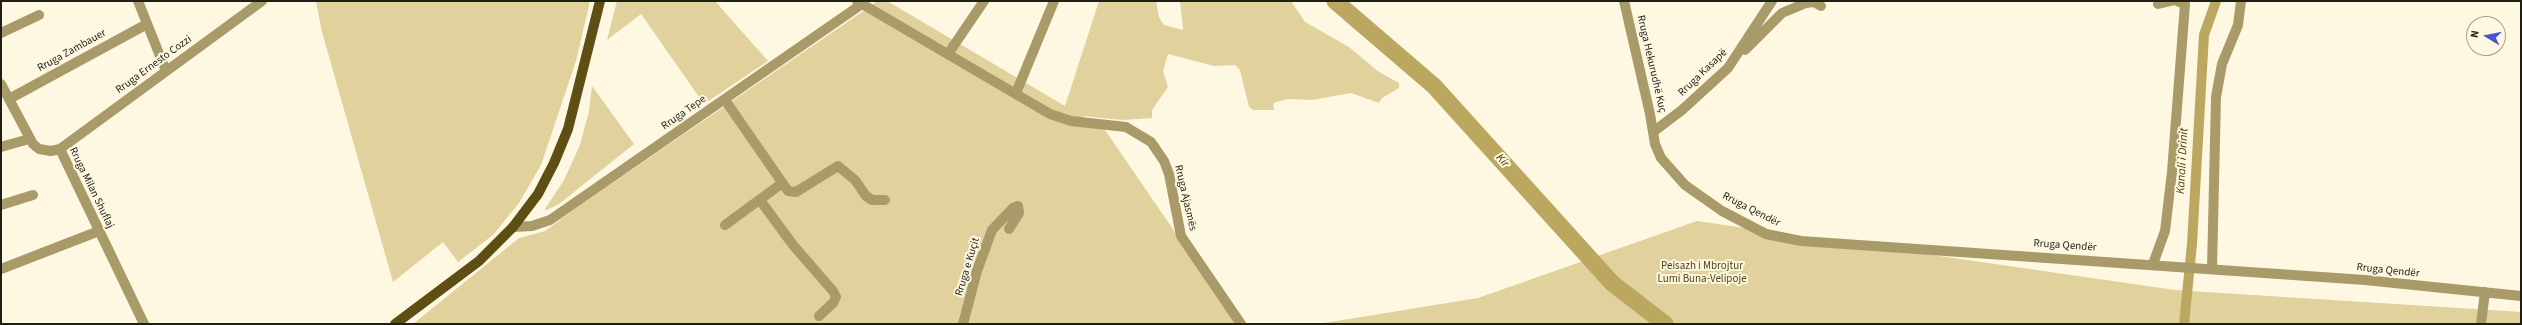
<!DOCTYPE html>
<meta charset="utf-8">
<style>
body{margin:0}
#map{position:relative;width:2522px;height:325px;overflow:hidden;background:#fef8e3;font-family:"Source Sans 3",sans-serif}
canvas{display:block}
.frame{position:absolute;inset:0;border:2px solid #211e14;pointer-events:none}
.north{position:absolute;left:2466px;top:16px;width:40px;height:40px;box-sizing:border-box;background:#fef8e3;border:1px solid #a6a190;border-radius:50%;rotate:280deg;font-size:11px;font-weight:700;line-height:16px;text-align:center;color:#211e14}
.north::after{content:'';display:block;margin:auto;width:14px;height:18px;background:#4855ca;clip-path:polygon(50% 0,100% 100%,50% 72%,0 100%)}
</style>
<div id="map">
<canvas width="2522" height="325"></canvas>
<div class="frame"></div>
<div class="north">N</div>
</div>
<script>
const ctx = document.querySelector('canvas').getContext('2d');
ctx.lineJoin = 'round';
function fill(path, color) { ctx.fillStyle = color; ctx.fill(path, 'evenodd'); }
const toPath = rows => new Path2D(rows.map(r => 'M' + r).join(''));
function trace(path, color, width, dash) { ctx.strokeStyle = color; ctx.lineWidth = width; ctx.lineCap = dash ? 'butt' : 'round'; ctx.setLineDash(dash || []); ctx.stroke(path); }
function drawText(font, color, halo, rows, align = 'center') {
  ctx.font = font + ' "Source Sans 3",sans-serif'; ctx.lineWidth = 4; ctx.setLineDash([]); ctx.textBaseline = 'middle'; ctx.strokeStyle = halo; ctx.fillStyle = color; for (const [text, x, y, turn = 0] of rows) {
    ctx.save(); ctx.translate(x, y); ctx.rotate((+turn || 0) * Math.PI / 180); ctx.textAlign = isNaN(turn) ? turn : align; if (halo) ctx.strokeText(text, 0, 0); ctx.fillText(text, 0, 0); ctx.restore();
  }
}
const green = toPath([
 [316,1,590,1,576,61,541,165,519,203,493,235,458,262,443,242,393,282,322,32],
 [617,1,715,1,768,61,704,104,641,14,607,40],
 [878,1,887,1,1065,106,1099,1,1156,1,1159,17,1164,25,1183,30,1180,1,1291,1,1305,22,1349,47,1379,72,1399,83,1399,88,1382,98,1379,103,1351,93,1312,100,1288,99,1273,103,1274,110,1253,110,1249,107,1240,70,1235,65,1214,66,1168,54,1163,71,1168,87,1152,110,1152,118,1122,120,1082,116,1105,130,1238,324,413,324,519,238,545,231,579,206],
 [592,86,634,144,559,204,547,210,545,209,564,180,580,145,589,111],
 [1697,221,2175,290,2521,312,2521,324,1318,324,1478,298]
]);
const canal = toPath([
 [2184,324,2192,244,2204,35,2216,1]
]);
const river = toPath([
 [1335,1,1434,86,1612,283,1665,324]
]);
const minor = toPath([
 [138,1,166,71],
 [857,1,1050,114,1071,121,1126,127,1151,142,1164,161,1169,174,1181,236,1241,324],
 [1624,1,1650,114,1655,144,1661,158,1685,185,1722,211,1766,234,1801,241,2365,280,2521,296],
 [2158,4,2171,1],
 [1,33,39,15],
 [1745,50,1782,13,1806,3,1814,2,1821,6],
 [948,54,984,1],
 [1,84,33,144,39,149,51,151,60,149,262,1],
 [1016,93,1054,1],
 [9,99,147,24],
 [725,100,788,191,796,192,838,166,855,180,866,196,872,200,885,200],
 [1653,132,1682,110,1728,68,1772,1],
 [1,147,29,139],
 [60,149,144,324],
 [760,200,793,245,833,291,836,297,833,303,819,316],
 [1,205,33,195],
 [725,225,781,184],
 [513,227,532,226,550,220,862,4],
 [2153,264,2165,231,2172,172,2185,4,2177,1],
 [1,269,99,231],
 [2212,269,2216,97,2222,64,2238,25,2241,1],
 [963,324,977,271,992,230,1013,208,1018,206,1019,213,1009,229],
 [2481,324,2485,292]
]);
const major = toPath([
 [395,324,479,261,513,227,538,194,554,163,568,129,600,1]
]);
const streetNames = [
 ["Rruga Zambauer",72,51,-29],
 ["Rruga Hekurudhë Kuç",1651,64,77],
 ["Rruga Ernesto Cozzi",154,65,-36],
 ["Rruga Kasapë",1703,73,-44],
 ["Rruga Tepe",684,113,-35],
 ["Rruga Milan Shuflaj",91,188,64],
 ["Rruga Ajasmës",1185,198,77],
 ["Rruga Qendër",1751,210,27],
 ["Rruga Qendër",2065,246,4],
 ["Rruga e Kuçit",968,267,-73],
 ["Rruga Qendër",2388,271,6]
];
const parkNames = [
 ["Peisazh i Mbrojtur",1702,267],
 ["Lumi Buna-Velipoje",1702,280]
];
const waterNames = [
 ["Kir",1502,161,48],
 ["Kanali i Drinit",2183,161,-87]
];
fill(green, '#e1d19c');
trace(canal, '#bca761', 10);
trace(river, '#bca761', 17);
trace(minor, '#a99a69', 10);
trace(major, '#5f4e13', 10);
drawText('11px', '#211e14', '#fef8e3', streetNames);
drawText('11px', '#524309', '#fef8e3', parkNames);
drawText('italic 12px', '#4d3e02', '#fef8e3', waterNames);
</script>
